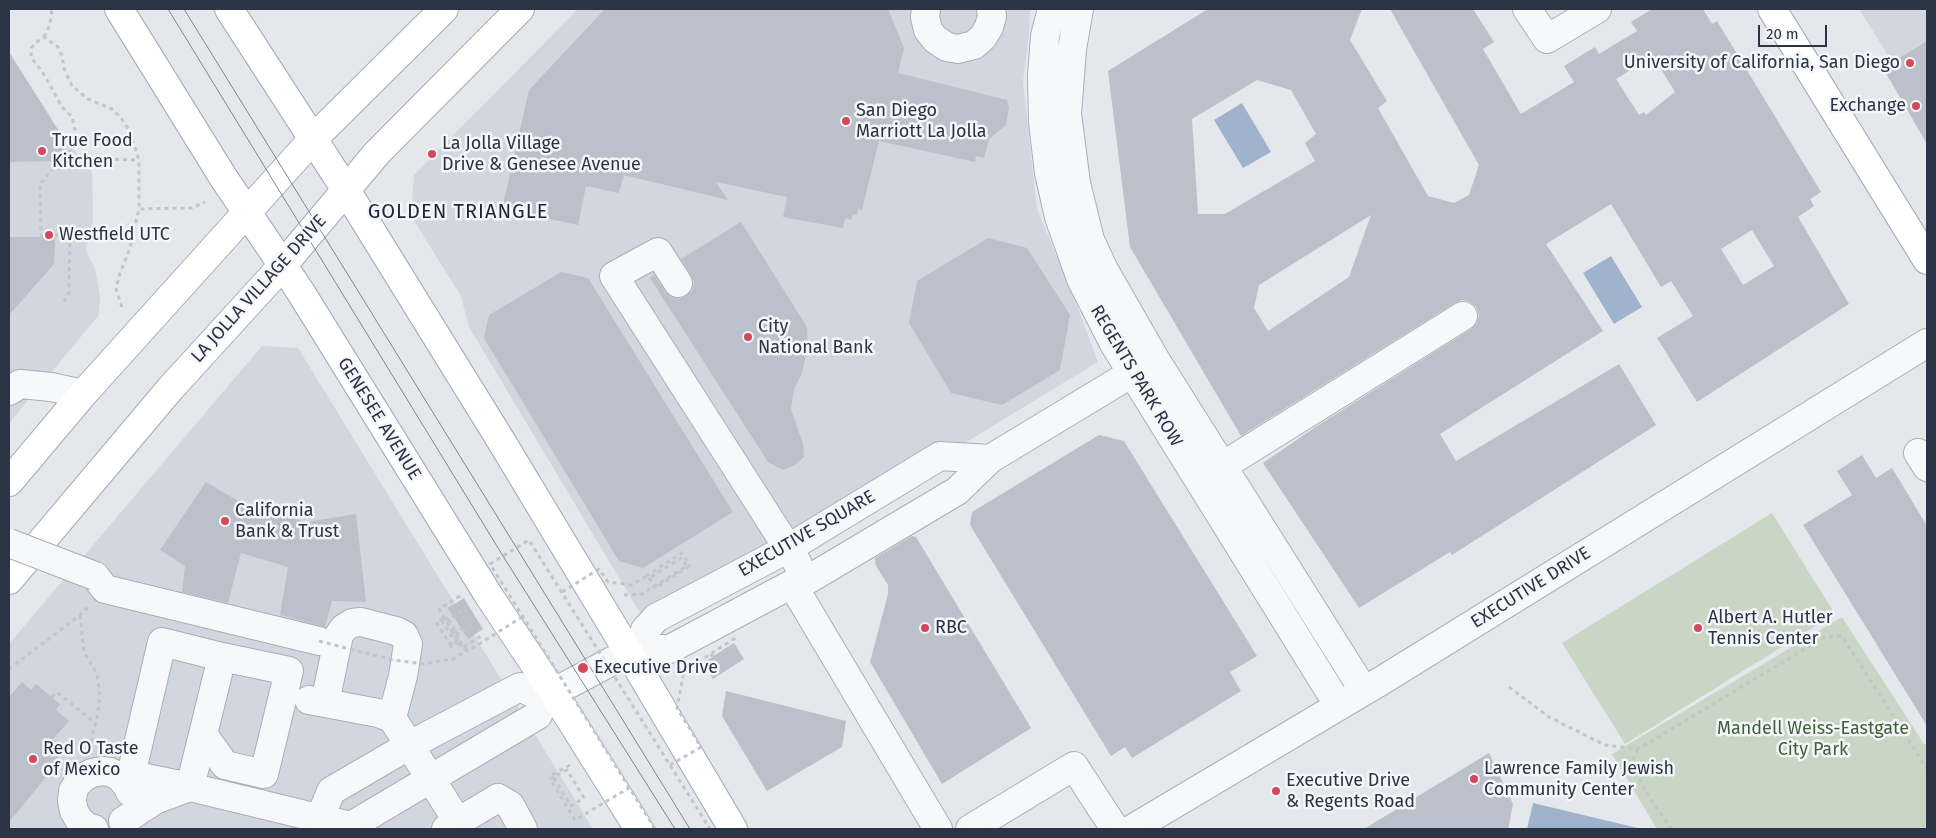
<!DOCTYPE html>
<style>
body{margin:0}
#map{position:relative;width:1936px;height:838px;overflow:hidden;background:#e4e7ec;font-family:"Fira Sans",sans-serif}
canvas{display:block}
.frame{position:absolute;inset:0;border:10px solid #2b3445;pointer-events:none}
.scale{position:absolute;left:1758px;top:25px;width:69px;height:22px;box-sizing:border-box;border:2px solid #2b3445;border-top:0;padding-left:6px;font-size:15px;line-height:18px;white-space:nowrap;color:#2b3445;-webkit-text-stroke:4px #f4f6f9;paint-order:stroke}
</style>
<div id="map">
<canvas width="1936" height="838"></canvas>
<div class="frame"></div>
<div class="scale">20 m</div>
</div>
<script>
const ctx = document.querySelector('canvas').getContext('2d');
ctx.lineJoin = 'round';
function fill(path, color) { ctx.fillStyle = color; ctx.fill(path, 'evenodd'); }
const toPath = rows => new Path2D(rows.map(r => 'M' + r).join(''));
function trace(path, color, width, dash) { ctx.strokeStyle = color; ctx.lineWidth = width; ctx.lineCap = dash ? 'butt' : 'round'; ctx.setLineDash(dash || []); ctx.stroke(path); }
function drawText(font, color, halo, rows, align = 'center') {
  ctx.font = font + ' "Fira Sans",sans-serif'; ctx.lineWidth = 5; ctx.setLineDash([]); ctx.textBaseline = 'middle'; ctx.strokeStyle = halo; ctx.fillStyle = color; for (const [text, x, y, turn = 0] of rows) {
    ctx.save(); ctx.translate(x, y); ctx.rotate((+turn || 0) * Math.PI / 180); ctx.textAlign = isNaN(turn) ? turn : align; if (halo) ctx.strokeText(text, 0, 0); ctx.fillText(text, 0, 0); ctx.restore();
  }
}
const built = toPath([
 [578,9,1030,9,1029,34,1023,82,1037,209,1074,298,1098,362,652,633,469,327,461,296,411,216,414,175],
 [1859,9,1927,9,1927,117],
 [9,52,62,136,92,172,93,220,86,250,95,269,100,297,99,315,9,423],
 [262,346,298,348,593,829,9,829,9,644]
]);
const green = toPath([
 [1772,513,1835,614,1625,744,1562,643],
 [1842,617,1924,744,1927,745,1927,829,1657,829,1612,754]
]);
const water = toPath([
 [1242,103,1271,152,1243,168,1214,120],
 [1611,256,1642,307,1614,324,1583,273],
 [1533,803,1642,829,1527,829]
]);
const building = toPath([
 [605,9,888,9,904,48,898,73,1007,100,1009,108,1006,125,989,139,984,158,976,156,975,162,879,141,862,210,858,209,857,215,853,214,851,220,845,218,843,228,783,217,787,197,716,182,728,200,624,175,619,193,586,186,578,225,502,209,529,90],
 [1208,9,1362,9,1350,40,1387,101,1378,108,1428,196,1454,203,1469,195,1479,165,1390,9,1473,9,1494,42,1483,49,1521,114,1574,82,1564,66,1595,47,1599,54,1637,31,1631,22,1652,9,1703,9,1712,24,1717,21,1821,192,1810,199,1814,206,1798,217,1849,304,1697,402,1657,338,1693,316,1671,281,1661,287,1611,204,1546,244,1603,331,1440,434,1456,461,1619,364,1656,425,1452,555,1450,552,1359,608,1263,463,1317,426,1471,329,1477,323,1479,315,1476,307,1470,302,1462,300,1455,303,1241,436,1130,247,1108,71],
 [1653,56,1675,92,1646,115,1644,112,1639,115,1616,79],
 [1257,80,1291,90,1316,134,1305,143,1315,161,1225,214,1198,214,1192,119],
 [1371,215,1349,277,1268,331,1254,308,1259,285],
 [1752,230,1774,266,1743,285,1721,249],
 [1927,41,1927,144,1883,68],
 [9,52,62,136,63,161,9,162],
 [741,222,807,327,808,346,802,373,794,389,791,409,803,444,804,457,795,465,783,470,768,462,650,278,654,275,665,291,670,297,678,299,686,296,692,291,694,282,691,275,681,259],
 [9,237,55,237,54,264,9,315],
 [988,238,1027,248,1070,315,1060,370,1002,405,951,393,909,323,917,281],
 [561,272,588,278,733,512,643,568,619,561,484,338,489,315],
 [1099,435,1124,441,1257,656,1230,672,1241,691,1132,758,1125,747,1111,756,970,525,972,512],
 [1862,455,1876,478,1892,468,1927,526,1927,726,1803,525,1852,495,1837,471],
 [206,482,250,508,307,522,356,514,366,602,332,601,325,627,280,615,288,567,241,553,228,603,182,592,185,566,160,550],
 [912,536,916,537,1031,728,942,784,870,662,888,594,888,585,876,566,875,558],
 [464,598,483,629,468,639,448,608],
 [734,643,744,659,713,679,703,663],
 [22,682,31,690,36,684,60,704,56,710,69,721,53,739,65,749,49,768,52,770,9,822,9,697],
 [726,691,846,721,842,747,767,791,722,716],
 [1489,753,1513,804,1508,829,1364,829]
]);
const path = toPath([
 [44,37,50,25,52,9],
 [67,158,139,160],
 [64,302,69,292,70,234,41,236,40,184,53,168,66,169,67,158,76,134,72,117,62,107,45,76,31,57,31,48,38,41,44,37,58,47,62,56,64,68,72,86,88,99,112,109,121,118,129,130,139,160,139,209,192,208,205,202],
 [122,307,116,289,120,273,129,251,139,209],
 [646,576,682,553,690,566],
 [624,595,642,594,687,566,681,558,649,578],
 [460,596,439,609,462,648,484,634],
 [80,615,84,652,97,674,100,696,97,718,89,748],
 [443,619,436,622,450,644],
 [445,620,462,611],
 [441,621,442,621,455,641,457,640],
 [453,633,471,625],
 [724,649,729,658],
 [711,654,718,664],
 [9,669,80,615,89,606],
 [1509,687,1549,717,1605,745,1638,749,1825,637,1842,636,1927,769],
 [52,697,57,692,95,723],
 [1638,749,1633,760,1635,771,1649,797,1672,829],
 [570,765,552,775,571,806,584,798]
]);
const minor = toPath([
 [926,9,925,17,928,30,935,39,947,47,958,49,974,45,983,37,989,27,992,16,991,9],
 [1052,9,1045,36,1042,75,1043,122,1049,173,1059,217,1081,279,1113,342,1339,706],
 [1079,9,1072,49,1067,114,1076,183,1090,240,1104,270,1155,359,1364,691],
 [1527,9,1547,39,1597,9],
 [678,283,658,252,614,276,798,564],
 [9,391,20,384,51,387,83,394],
 [1918,453,1927,467],
 [1221,467,1463,316],
 [95,576,105,589,319,641],
 [792,584,938,829],
 [642,645,657,649,670,649,792,584,809,579,957,491,990,459,1147,364],
 [309,700,378,713,392,718,458,822],
 [325,703,339,635,344,628,352,623,361,622,396,631,404,635,408,644,403,676,392,718],
 [203,734,225,765,264,774,289,671,222,657],
 [120,777,131,775,190,787,351,826,538,715,543,698,642,645,645,630,656,618,787,549,940,456,990,459],
 [123,821,155,800,190,787,222,657,162,642,131,775],
 [94,829,87,827,79,820,74,811,72,801,73,791,77,784,84,777,92,773,102,771,110,772,120,777,128,787,130,792],
 [324,829,320,818,331,791,410,745,520,687,543,698],
 [446,829,498,798,510,805,523,829],
 [970,829,1074,766,1115,829],
 [1132,829,1381,681,1927,343]
]);
const major = toPath([
 [119,9,223,177,300,291,489,596,553,692,639,829],
 [229,9,346,190,500,439,629,653,733,829],
 [1772,9,1927,260],
 [9,482,83,394,313,139,444,9],
 [9,580,170,389,283,265,377,153,520,9]
]);
const tram = toPath([
 [168,9,503,556,675,829],
 [184,9,690,829]
]);
const pathBridge = toPath([
 [649,578,655,588,690,566],
 [562,592,599,569,608,582,632,585,646,576],
 [456,635,471,625],
 [459,637,449,620,462,611],
 [319,641,393,660,424,664,453,659,466,651,456,635],
 [450,642,451,644,459,639],
 [450,644,451,647,461,641],
 [466,648,468,651,522,617],
 [670,765,701,747,677,708,684,671,737,637],
 [584,798,567,770,550,779,575,820,629,788],
 [655,829,490,564,529,540,710,829]
]);
const minorBridge = toPath([
 [9,543,95,576]
]);
const markers = [
 [1910,63,5,"#d1495b"],
 [1916,106,5,"#d1495b"],
 [846,121,5,"#d1495b"],
 [42,151,5,"#d1495b"],
 [432,154,5,"#d1495b"],
 [49,235,5,"#d1495b"],
 [748,337,5,"#d1495b"],
 [225,521,5,"#d1495b"],
 [925,628,5,"#d1495b"],
 [1698,628,5,"#d1495b"],
 [583,668,6,"#d1495b"],
 [33,759,5,"#d1495b"],
 [1474,779,5,"#d1495b"],
 [1276,791,5,"#d1495b"]
];
const poiNames = [
 ["University of California, San Diego",1900,63,"right"],
 ["Exchange",1906,106,"right"],
 ["San Diego",856,111],
 ["Marriott La Jolla",856,132],
 ["True Food",52,141],
 ["Kitchen",52,162],
 ["La Jolla Village",442,144],
 ["Drive & Genesee Avenue",442,165],
 ["Westfield UTC",59,235],
 ["City",758,327],
 ["National Bank",758,348],
 ["California",235,511],
 ["Bank & Trust",235,532],
 ["Albert A. Hutler",1708,618],
 ["Tennis Center",1708,639],
 ["RBC",935,628],
 ["Executive Drive",594,668],
 ["Red O Taste",43,749],
 ["of Mexico",43,770],
 ["Lawrence Family Jewish",1484,769],
 ["Community Center",1484,790],
 ["Executive Drive",1286,781],
 ["& Regents Road",1286,802]
];
const streetNames = [
 ["LA JOLLA VILLAGE DRIVE",259,289,-48],
 ["REGENTS PARK ROW",1136,376,59],
 ["GENESEE AVENUE",379,419,58],
 ["EXECUTIVE SQUARE",807,534,-30],
 ["EXECUTIVE DRIVE",1531,588,-32]
];
const parkNames = [
 ["Mandell Weiss-Eastgate",1813,729],
 ["City Park",1813,750]
];
const quarterNames = [
 ["GOLDEN TRIANGLE",458,212]
];
fill(built, '#d2d6de');
fill(green, '#c9d6c5');
fill(water, '#9fb4cc');
fill(building, '#bbc0ca');
trace(minor, '#a9aeb7', 30);
trace(major, '#a3abb8', 30);
trace(path, '#c2c5cb', 3, [4, 4]);
trace(minor, '#f7f8fa', 28);
trace(major, '#fff', 28);
trace(tram, '#7d8696', 1);
trace(minorBridge, '#a9aeb7', 30, []);
trace(pathBridge, '#c2c5cb', 3, [4, 4]);
trace(minorBridge, '#f7f8fa', 28);
for (const [x, y, r, color] of markers) { const dot = new Path2D(); dot.arc(x, y, r, 0, 2 * Math.PI); ctx.fillStyle = color; ctx.fill(dot); trace(dot, '#f4f6f9', 2); }
drawText('18px', '#2b3445', '#f4f6f9', poiNames, 'left');
drawText('18px', '#2b3445', '#f4f6f9', streetNames);
drawText('18px', '#3f6138', '#f4f6f9', parkNames);
ctx.letterSpacing = '1px';
drawText('20px', '#1d2536', '#f4f6f9', quarterNames);
ctx.letterSpacing = '0px';
</script>
